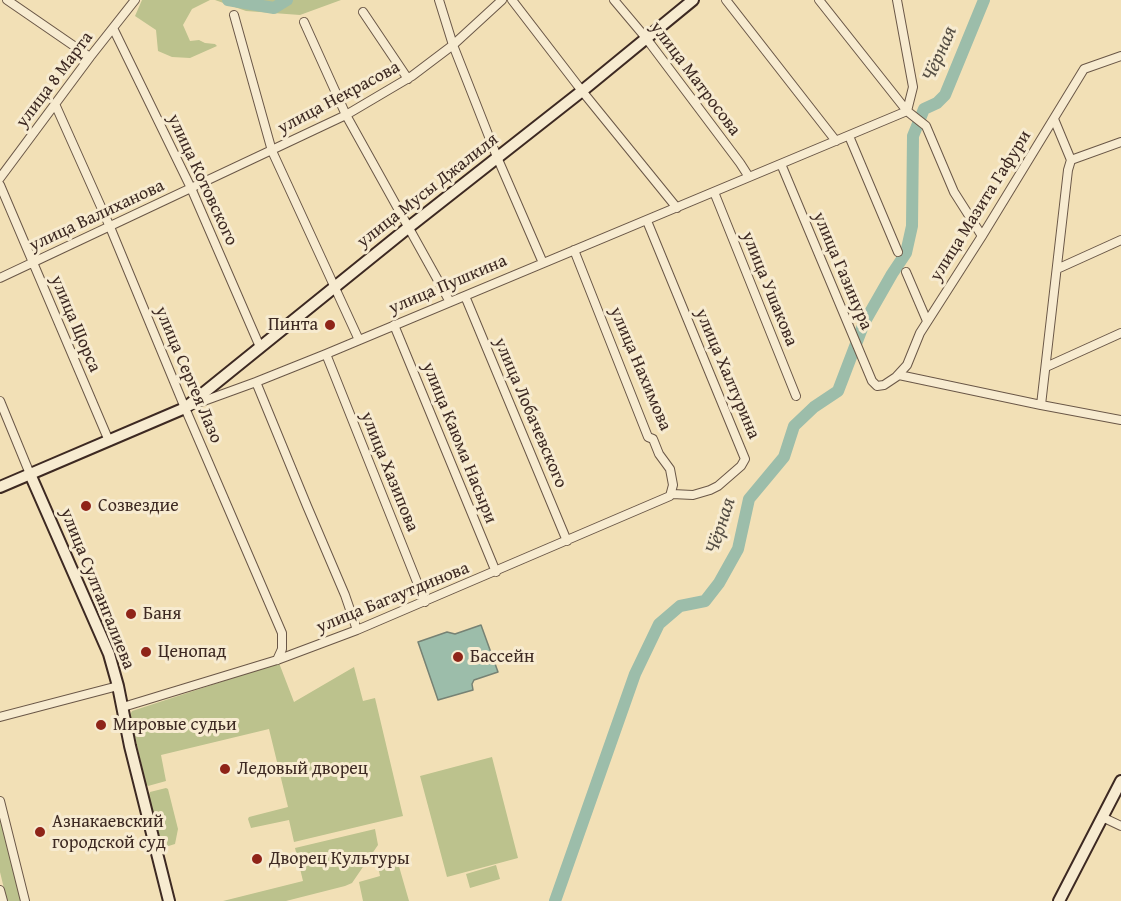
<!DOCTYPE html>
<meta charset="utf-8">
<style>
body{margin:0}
canvas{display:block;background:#f2e0b6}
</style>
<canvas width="1121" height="901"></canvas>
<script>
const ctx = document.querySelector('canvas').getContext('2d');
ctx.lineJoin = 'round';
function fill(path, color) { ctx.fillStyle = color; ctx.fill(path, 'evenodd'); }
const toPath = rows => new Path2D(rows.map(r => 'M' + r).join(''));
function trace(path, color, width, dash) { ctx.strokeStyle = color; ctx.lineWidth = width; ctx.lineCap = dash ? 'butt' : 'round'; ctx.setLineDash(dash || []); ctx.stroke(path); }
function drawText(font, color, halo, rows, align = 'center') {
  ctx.font = font + ' "Gentium Book Plus",serif'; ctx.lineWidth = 6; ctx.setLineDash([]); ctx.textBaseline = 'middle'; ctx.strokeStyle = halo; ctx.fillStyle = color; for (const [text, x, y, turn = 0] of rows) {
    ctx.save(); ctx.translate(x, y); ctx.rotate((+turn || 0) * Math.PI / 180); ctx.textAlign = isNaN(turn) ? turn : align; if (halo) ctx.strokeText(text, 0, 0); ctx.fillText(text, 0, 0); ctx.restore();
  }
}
const green = toPath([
 [142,0,210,0,192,9,183,25,190,41,199,40,205,43,215,44,217,46,190,58,172,57,158,51,156,30,135,16],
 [215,0,341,0,300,15,246,11],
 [279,663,294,702,354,667,363,701,375,698,403,816,294,842,289,820,251,828,248,819,249,817,288,807,269,729,161,755,166,781,148,786,146,784,130,715,132,711],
 [492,757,518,858,447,877,420,776],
 [166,788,168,789,178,829,175,844,162,848,161,847,149,795,150,792],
 [0,816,21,901,7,901,0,872],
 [375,829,378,845,352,883,345,886,286,901,223,901,303,881,295,848],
 [396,856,409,901,363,901,359,882,380,876,377,861],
 [496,865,500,879,470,888,466,874]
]);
const water = toPath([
 [481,625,498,672,474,680,472,684,473,690,438,700,418,642,447,632,455,634,481,625]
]);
const river = toPath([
 [228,0,274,8,287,0],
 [555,901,635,674,659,624,680,606,705,601,719,583,738,549,749,499,784,457,794,426,814,407,838,391,864,323,892,274,906,253,912,226,913,136,924,109,937,103,945,95,984,0]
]);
const street = toPath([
 [7,0,90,57],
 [439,0,453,45,497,157,543,263],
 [512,0,582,91,677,208],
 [614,0,646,38,740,163,749,177],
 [726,0,836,141],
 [819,0,907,111,926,126,954,192,982,236],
 [897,0,913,87,907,111],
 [363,12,408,79],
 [234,15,272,151,359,340],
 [304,22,346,115,450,302],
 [113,28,191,188,260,347],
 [55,104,110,227,185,408,282,633,282,649,277,660],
 [1054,119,1071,160,1121,142],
 [849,136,898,252],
 [781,164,872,381,877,386,884,385,896,377,907,365,920,333,982,236,1084,69,1121,56],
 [0,178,90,57,135,0],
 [0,185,109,441],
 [714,192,796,396],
 [647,221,745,459,741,466,718,486,710,490,693,495,672,494],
 [1057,269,1121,240],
 [906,272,927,321],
 [0,278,346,115,412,76,453,45,502,0],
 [465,296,567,541],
 [394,325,496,572],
 [326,354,425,602],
 [1046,367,1121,333],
 [899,375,1041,405,1121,420],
 [256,382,307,506,345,595,357,630],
 [0,401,30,474],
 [1041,405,1068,170,1071,160],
 [190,406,256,382,326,354,907,111],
 [123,707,277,660,357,630,670,496,673,485,670,469,659,454,653,439,648,437,574,250],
 [0,717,118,686],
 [0,801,25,901],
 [1102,817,1121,826],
 [0,890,3,901]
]);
const secondary = toPath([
 [30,474,109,654,118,686,130,746,169,901],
 [0,487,185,408,409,227,582,91,693,0],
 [1059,901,1121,781]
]);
const markers = [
 [330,325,6,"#8f2418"],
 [86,506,6,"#8f2418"],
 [131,614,6,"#8f2418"],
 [146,652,6,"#8f2418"],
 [458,657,6,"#8f2418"],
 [101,725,6,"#8f2418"],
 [225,769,6,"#8f2418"],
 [40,832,6,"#8f2418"],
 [257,859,6,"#8f2418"]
];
const streetNames = [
 ["улица Матросова",695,79,53],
 ["улица 8 Марта",55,80,-53],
 ["улица Некрасова",339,98,-28],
 ["улица Котовского",202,180,65],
 ["улица Мусы Джалиля",428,191,-38],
 ["улица Мазита Гафури",981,206,-58],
 ["улица Валиханова",97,216,-25],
 ["улица Газинура",842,271,67],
 ["улица Пушкина",448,285,-23],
 ["улица Ушакова",769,289,68],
 ["улица Щорса",75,324,67],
 ["улица Нахимова",640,369,67],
 ["улица Халтурина",727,374,67],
 ["улица Сергея Лазо",188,375,67],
 ["улица Лобачевского",530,413,67],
 ["улица Каюма Насыри",459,443,68],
 ["улица Хазипова",389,472,68],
 ["улица Султангалиева",97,589,68],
 ["улица Багаутдинова",393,598,-22]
];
const poiNames = [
 ["Пинта",318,325,"right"],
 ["Созвездие",98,506],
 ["Баня",143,614],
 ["Ценопад",158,652],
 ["Бассейн",470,657],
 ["Мировые судьи",113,725],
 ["Ледовый дворец",237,769],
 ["Азнакаевский",52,822],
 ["городской суд",52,843],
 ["Дворец Культуры",269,859]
];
const waterNames = [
 ["Чёрная",940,54,-66],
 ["Чёрная",721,526,-72]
];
fill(green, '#bcc28d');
fill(water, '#9cbdaa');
trace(water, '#768274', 1.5);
trace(river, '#9cbdaa', 12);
trace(street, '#6a5747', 10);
trace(secondary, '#3d2922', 14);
trace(street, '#f7ebd0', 8);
trace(secondary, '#f7ebd0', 10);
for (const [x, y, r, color] of markers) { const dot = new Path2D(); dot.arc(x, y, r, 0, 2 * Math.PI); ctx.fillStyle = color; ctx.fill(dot); trace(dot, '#f7ebd0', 2); }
drawText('18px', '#3d2922', '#f7ebd0', streetNames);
drawText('18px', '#3d2922', '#f7ebd0', poiNames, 'left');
drawText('italic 20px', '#554e44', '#f7ebd0', waterNames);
</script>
